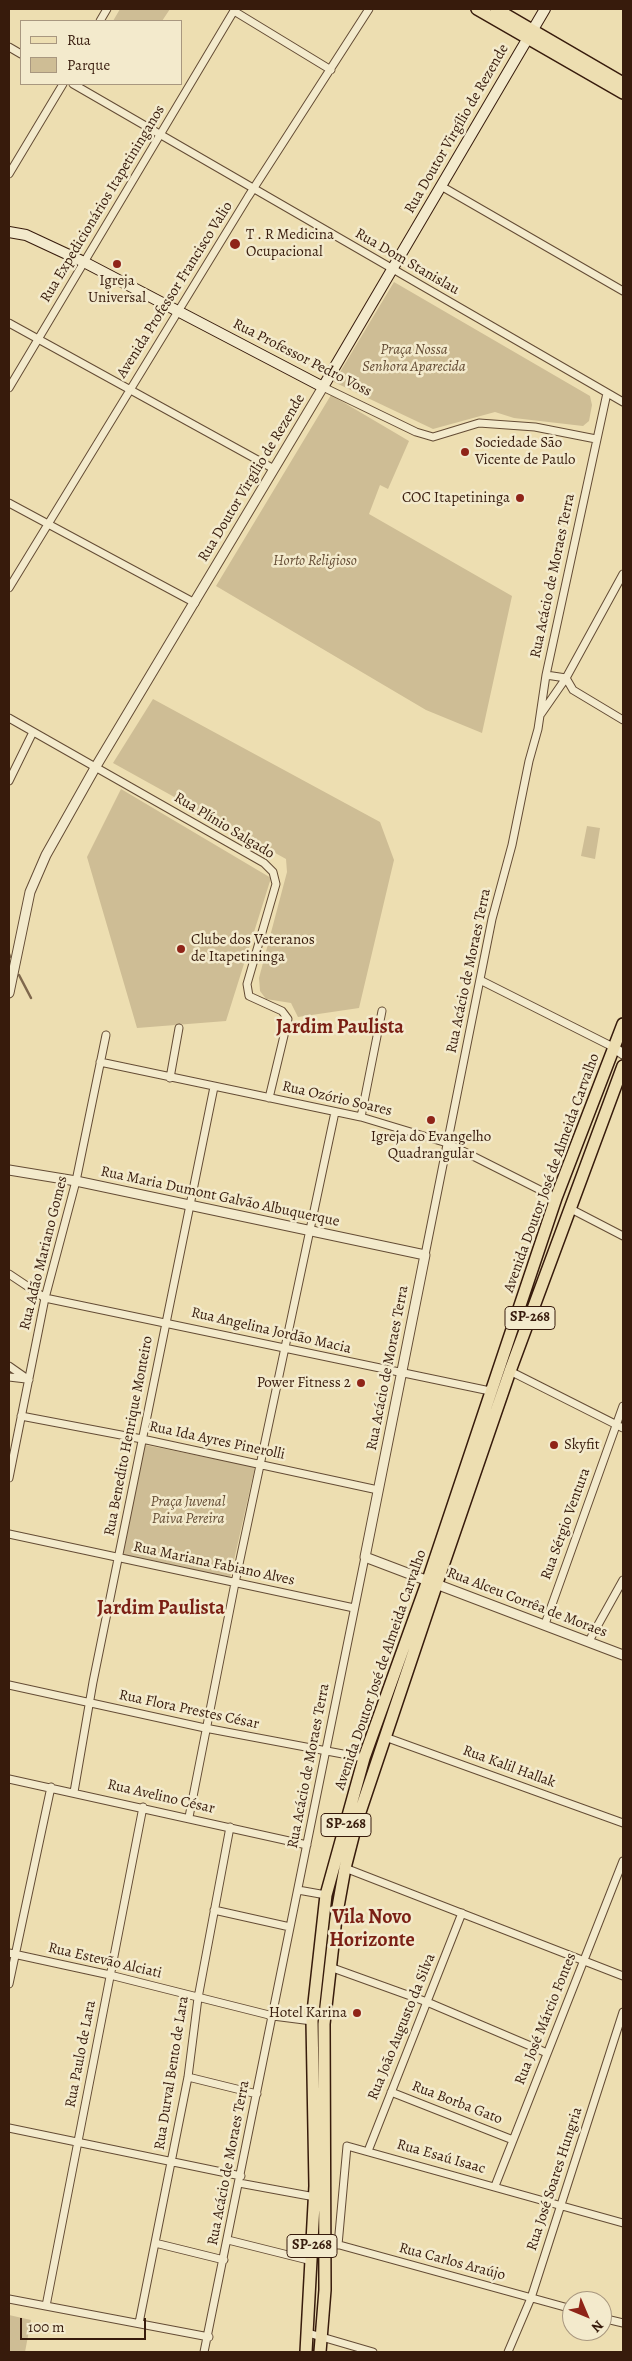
<!DOCTYPE html>
<meta charset="utf-8">
<style>
body{margin:0}
#map{position:relative;width:632px;height:2361px;overflow:hidden;background:#eddeb1;font-family:Alegreya,serif}
canvas{display:block}
.frame{position:absolute;inset:0;border:10px solid #371b0c;pointer-events:none}
.legend{position:absolute;left:20px;top:20px;width:162px;height:65px;box-sizing:border-box;background:#f3eacc;border:1px solid #a8977f;margin:0;padding:6px 9px;list-style:none;font-size:15px;color:#371b0c}
.legend li{display:flex;align-items:center;gap:10px;height:25px}
.legend b{width:25px;border:1px solid #a8977f}
.north{position:absolute;left:562px;top:2291px;width:50px;height:50px;box-sizing:border-box;background:#f3eacc;border:1px solid #a8977f;border-radius:50%;rotate:135deg;font-size:14px;font-weight:700;line-height:20px;text-align:center;color:#371b0c}
.north::after{content:'';display:block;margin:auto;width:18px;height:22px;background:#8f2418;clip-path:polygon(50% 0,100% 100%,50% 72%,0 100%)}
.scale{position:absolute;left:20px;top:2318px;width:126px;height:22px;box-sizing:border-box;border:2px solid #371b0c;border-top:0;padding-left:6px;font-size:15px;line-height:18px;white-space:nowrap;color:#371b0c;-webkit-text-stroke:4px #f3eacc;paint-order:stroke}
</style>
<div id="map">
<canvas width="632" height="2361"></canvas>
<div class="frame"></div>
<ul class="legend">
<li><b style="height:6px;background:#eddeb1"></b>Rua</li>
<li><b style="height:14px;background:#cebd95"></b>Parque</li>
</ul>
<div class="north">N</div>
<div class="scale">100 m</div>
</div>
<script>
const ctx = document.querySelector('canvas').getContext('2d');
ctx.lineJoin = 'round';
function fill(path, color) { ctx.fillStyle = color; ctx.fill(path, 'evenodd'); }
const toPath = rows => new Path2D(rows.map(r => 'M' + r).join(''));
function trace(path, color, width, dash) { ctx.strokeStyle = color; ctx.lineWidth = width; ctx.lineCap = dash ? 'butt' : 'round'; ctx.setLineDash(dash || []); ctx.stroke(path); }
function drawText(font, color, halo, rows, align = 'center') {
  ctx.font = font + ' Alegreya,serif'; ctx.lineWidth = 5; ctx.setLineDash([]); ctx.textBaseline = 'middle'; ctx.strokeStyle = halo; ctx.fillStyle = color; for (const [text, x, y, turn = 0] of rows) {
    ctx.save(); ctx.translate(x, y); ctx.rotate((+turn || 0) * Math.PI / 180); ctx.textAlign = isNaN(turn) ? turn : align; if (halo) ctx.strokeText(text, 0, 0); ctx.fillText(text, 0, 0); ctx.restore();
  }
}
const green = toPath([
 [120,9,170,9,162,21,113,21],
 [394,282,590,396,592,405,589,421,583,426,514,418,495,412,433,429,334,382],
 [331,395,409,441,388,489,380,485,369,514,512,596,482,733,426,710,216,586],
 [153,699,380,822,394,860,359,1008,298,1017,291,1003,266,999,260,991,259,978,287,872,286,859,113,763],
 [121,789,271,878,226,1021,137,1028,87,857],
 [587,826,600,828,595,859,581,856],
 [145,1445,255,1467,230,1578,123,1555],
 [9,2315,31,2320,25,2352,9,2352]
]);
const stream = toPath([
 [9,954,10,957],
 [19,975,31,998]
]);
const minor = toPath([
 [234,11,331,70],
 [100,21,107,9],
 [9,47,21,54],
 [73,84,623,402],
 [9,174,63,84],
 [441,186,623,291],
 [9,323,274,469],
 [323,387,416,432,433,437,479,423,535,427,596,439],
 [9,388,235,9],
 [9,503,195,603],
 [9,588,248,197,369,9],
 [546,675,566,678],
 [566,678,573,690,623,720],
 [541,714,566,678,623,574],
 [9,718,264,863,273,872,276,884,247,984,249,996,282,1011,288,1019,269,1098],
 [9,781,33,732],
 [480,980,613,1047],
 [100,1062,361,1117,447,1143,556,1198],
 [170,1078,179,1028],
 [361,1117,382,1011],
 [569,1208,623,1236],
 [425,1255,492,919,512,845,529,761,538,729,546,675,607,393],
 [9,1274,45,1298,490,1391],
 [9,1366,29,1380],
 [510,1371,623,1428],
 [9,1377,26,1379],
 [21,1416,142,1439,378,1490],
 [9,1478,45,1298,76,1181,106,1035],
 [9,1534,354,1608],
 [545,1624,623,1406],
 [589,1641,623,1580],
 [9,1685,205,1728,364,1758],
 [385,1737,623,1823],
 [9,1779,307,1845],
 [74,1792,93,1682,214,1087],
 [189,1817,235,1583,335,1112],
 [345,1868,623,1976],
 [298,1890,326,1895],
 [214,1910,290,1927],
 [9,1953,110,1975,273,2016,312,2021],
 [330,1967,427,2002,547,2053],
 [9,1984,51,1787],
 [188,2077,257,2094],
 [391,2092,513,2140],
 [9,2128,241,2176],
 [368,2151,462,1913],
 [239,2183,315,2197],
 [495,2186,623,1861],
 [228,2240,312,2261],
 [325,2241,572,2309],
 [155,2243,224,2260],
 [338,2245,347,2146,623,2223],
 [9,2299,209,2337],
 [46,2306,143,1807],
 [602,2318,623,2323],
 [139,2323,188,2077,198,1998,230,1827],
 [308,2333,373,2352],
 [204,2352,365,1557],
 [508,2352,531,2298,623,2012]
]);
const tertiary = toPath([
 [9,993,30,892,46,855,95,768,323,387],
 [613,1047,623,1054],
 [9,1170,76,1181,425,1255,365,1557,623,1655]
]);
const secondary = toPath([
 [9,232,26,235,84,262,323,387,545,9]
]);
const primary = toPath([
 [477,9,623,93],
 [496,9,623,83],
 [306,2352,315,2186,312,2021,326,1895,364,1758,428,1580,556,1198,623,1024],
 [320,2352,325,2290,324,2024,336,1918,345,1868,357,1821,437,1583,510,1371,623,1066]
]);
const markers = [
 [235,244,6,"#8f2418"],
 [117,264,5,"#8f2418"],
 [465,452,5,"#8f2418"],
 [520,498,5,"#8f2418"],
 [181,949,5,"#8f2418"],
 [431,1120,5,"#8f2418"],
 [361,1383,5,"#8f2418"],
 [554,1445,5,"#8f2418"],
 [357,2013,5,"#8f2418"]
];
const shields = [
 [530,1318,50],
 [346,1825,50],
 [312,2246,50]
];
const shieldNames = [
 ["SP-268",530,1318],
 ["SP-268",346,1825],
 ["SP-268",312,2246]
];
const streetNames = [
 ["Rua Doutor Virgílio de Rezende",457,129,-60],
 ["Rua Expedicionários Itapetininganos",103,204,-59],
 ["Rua Dom Stanislau",407,262,30],
 ["Avenida Professor Francisco Valio",175,290,-58],
 ["Rua Professor Pedro Voss",302,358,27],
 ["Rua Doutor Virgílio de Rezende",252,478,-59],
 ["Rua Acácio de Moraes Terra",553,576,-78],
 ["Rua Plínio Salgado",224,826,31],
 ["Rua Acácio de Moraes Terra",469,971,-78],
 ["Rua Ozório Soares",337,1099,13],
 ["Avenida Doutor José de Almeida Carvalho",552,1173,-70],
 ["Rua Maria Dumont Galvão Albuquerque",220,1197,12],
 ["Rua Adão Mariano Gomes",44,1253,-76],
 ["Rua Angelina Jordão Macia",271,1331,13],
 ["Rua Acácio de Moraes Terra",388,1368,-79],
 ["Rua Benedito Henrique Monteiro",129,1436,-79],
 ["Rua Ida Ayres Pinerolli",217,1441,12],
 ["Rua Sérgio Ventura",566,1524,-70],
 ["Rua Mariana Fabiano Alves",214,1564,12],
 ["Rua Alceu Corrêa de Moraes",527,1603,21],
 ["Avenida Doutor José de Almeida Carvalho",381,1670,-71],
 ["Rua Flora Prestes César",189,1710,12],
 ["Rua Acácio de Moraes Terra",309,1766,-79],
 ["Rua Kalil Hallak",509,1767,20],
 ["Rua Avelino César",161,1797,13],
 ["Rua Estevão Alciati",105,1961,13],
 ["Rua José Márcio Fontes",546,2019,-68],
 ["Rua João Augusto da Silva",402,2027,-68],
 ["Rua Paulo de Lara",81,2054,-79],
 ["Rua Durval Bento de Lara",172,2073,-81],
 ["Rua Borba Gato",457,2103,21],
 ["Rua Esaú Isaac",441,2157,16],
 ["Rua Acácio de Moraes Terra",229,2163,-79],
 ["Rua José Soares Hungria",555,2179,-72],
 ["Rua Carlos Araújo",452,2262,15]
];
const poiNames = [
 ["T . R Medicina",246,235],
 ["Ocupacional",246,252],
 ["Igreja",117,281,"center"],
 ["Universal",117,298,"center"],
 ["Sociedade São",475,443],
 ["Vicente de Paulo",475,460],
 ["COC Itapetininga",510,498,"right"],
 ["Clube dos Veteranos",191,940],
 ["de Itapetininga",191,957],
 ["Igreja do Evangelho",431,1137,"center"],
 ["Quadrangular",431,1154,"center"],
 ["Power Fitness 2",351,1383,"right"],
 ["Skyfit",564,1445],
 ["Hotel Karina",347,2013,"right"]
];
const parkNames = [
 ["Praça Nossa",414,350],
 ["Senhora Aparecida",414,367],
 ["Horto Religioso",315,561],
 ["Praça Juvenal",188,1502],
 ["Paiva Pereira",188,1519]
];
const districtNames = [
 ["Jardim Paulista",340,1028],
 ["Jardim Paulista",161,1609],
 ["Vila Novo",372,1918],
 ["Horizonte",372,1941]
];
fill(green, '#cebd95');
trace(stream, '#7f684d', 2.5);
trace(minor, '#644c35', 9);
trace(tertiary, '#644c35', 11);
trace(secondary, '#371b0c', 12);
trace(primary, '#371b0c', 14);
trace(minor, '#f3eacc', 7);
trace(tertiary, '#f3eacc', 9);
trace(secondary, '#f3eacc', 10);
trace(primary, '#eddeb1', 11);
for (const [x, y, r, color] of markers) { const dot = new Path2D(); dot.arc(x, y, r, 0, 2 * Math.PI); ctx.fillStyle = color; ctx.fill(dot); trace(dot, '#f3eacc', 2); }
for (const [x, y, w] of shields) { const box = new Path2D(); box.roundRect(x - w / 2, y - 11.5, w, 23, 4); ctx.fillStyle = '#f3eacc'; ctx.fill(box); trace(box, '#371b0c', 1); }
drawText('bold 14px', '#371b0c', null, shieldNames);
drawText('15px', '#371b0c', '#f3eacc', streetNames);
drawText('15px', '#371b0c', '#f3eacc', poiNames, 'left');
drawText('italic 15px', '#644c35', '#f3eacc', parkNames);
drawText('bold 20px', '#7a1f14', '#f3eacc', districtNames);
</script>
